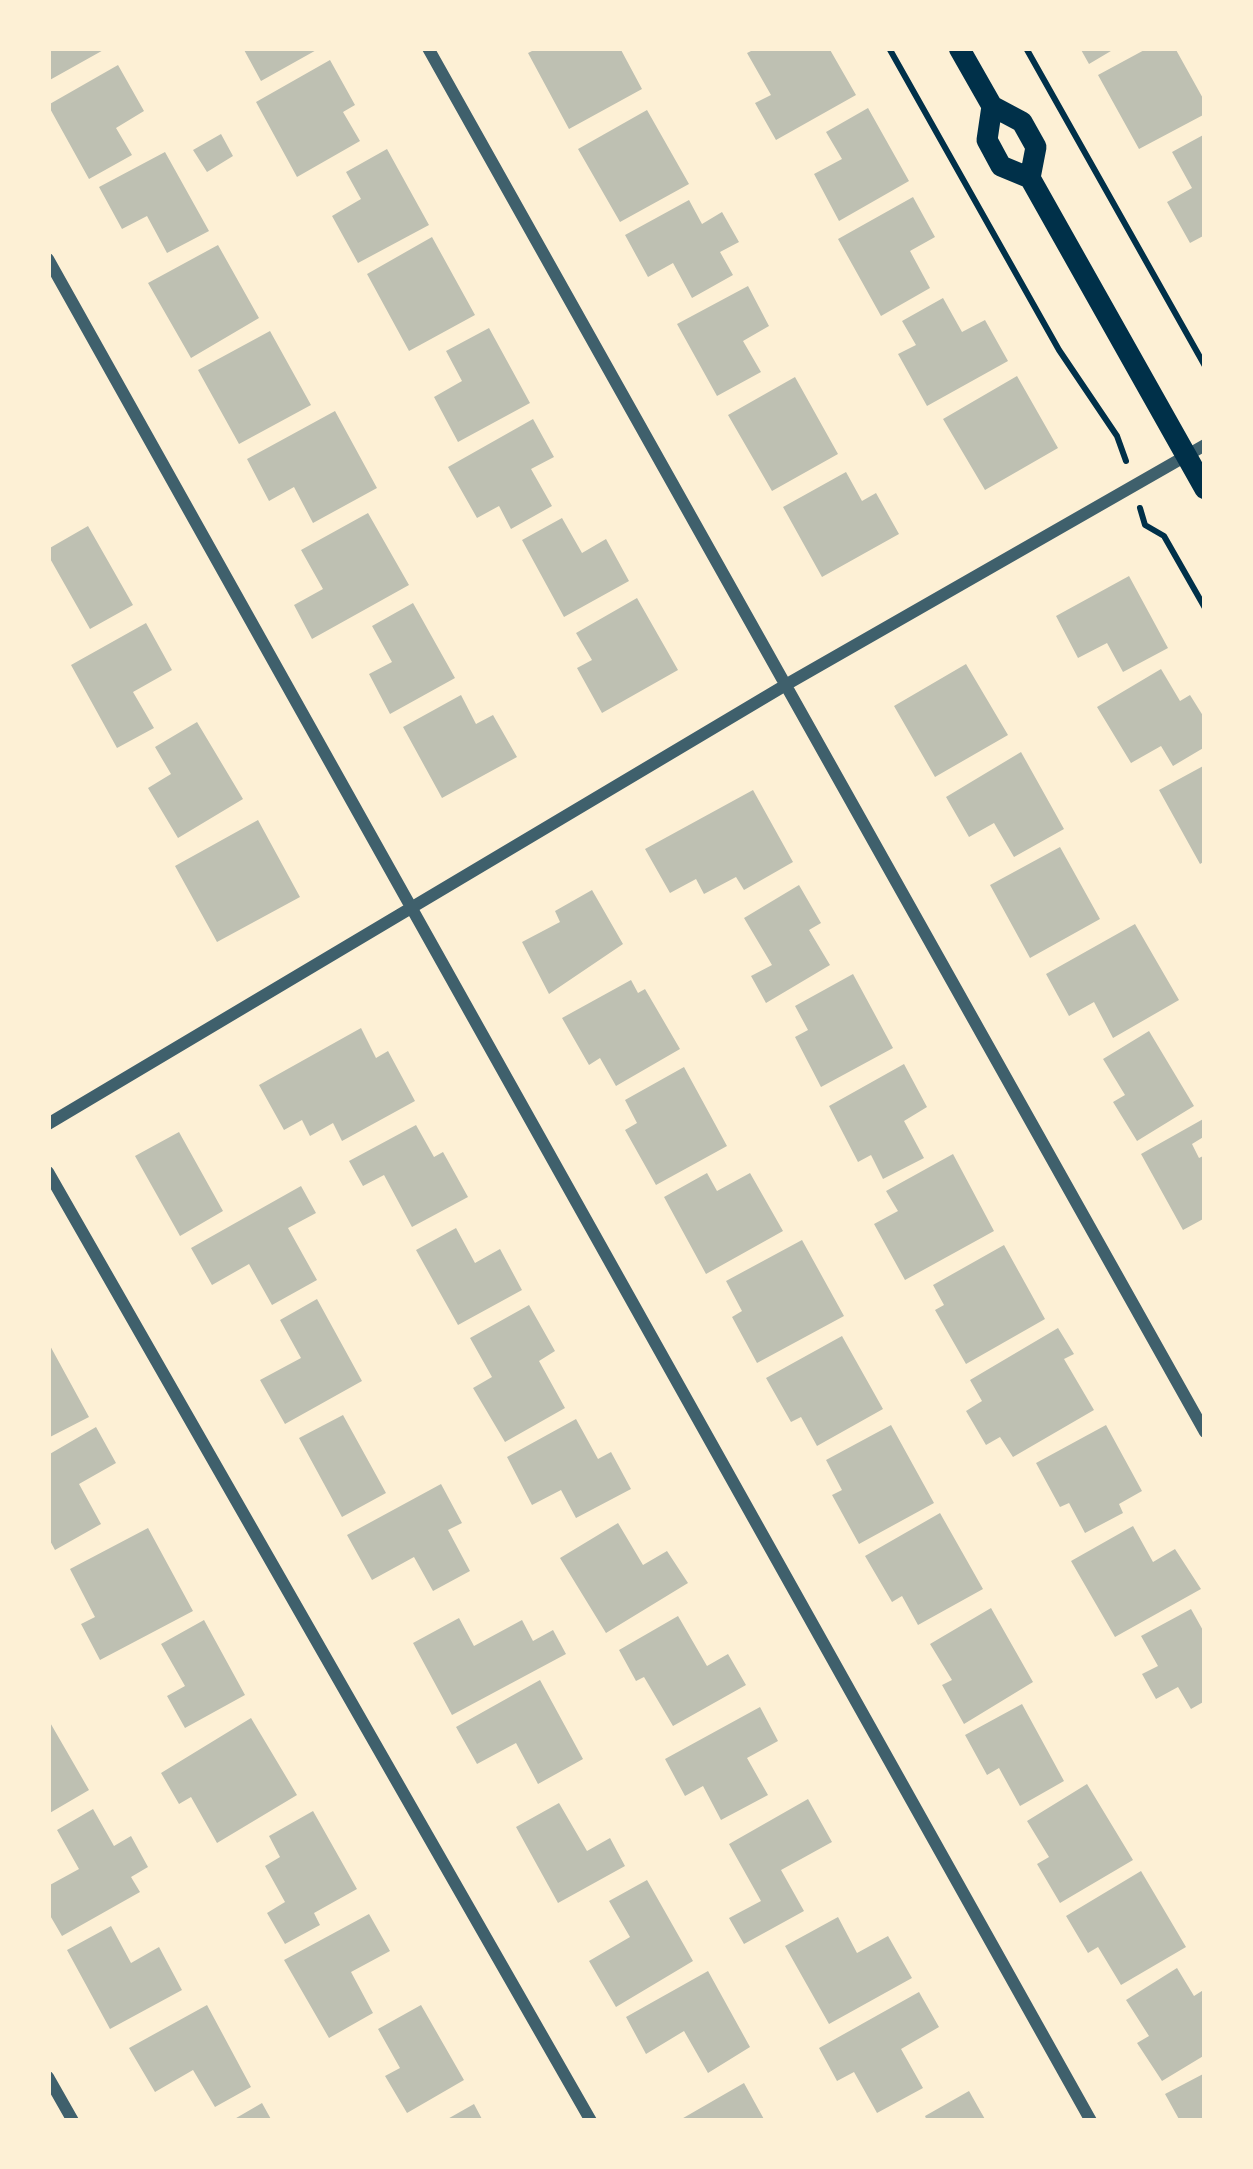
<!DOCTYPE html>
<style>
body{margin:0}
#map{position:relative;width:1253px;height:2169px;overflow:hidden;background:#fdf0d5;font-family:Arial,sans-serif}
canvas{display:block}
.frame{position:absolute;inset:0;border:51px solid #fdf0d5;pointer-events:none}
</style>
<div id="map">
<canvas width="1253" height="2169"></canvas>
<div class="frame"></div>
</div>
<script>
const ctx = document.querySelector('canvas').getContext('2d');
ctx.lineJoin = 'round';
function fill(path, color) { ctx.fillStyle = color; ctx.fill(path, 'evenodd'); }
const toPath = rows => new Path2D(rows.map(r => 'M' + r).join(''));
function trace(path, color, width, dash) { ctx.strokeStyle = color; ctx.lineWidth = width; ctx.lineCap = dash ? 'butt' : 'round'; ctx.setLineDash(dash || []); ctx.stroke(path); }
const building = toPath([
 [48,48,107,48,48,81],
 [243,48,320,48,261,81],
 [538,48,620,48,642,89,569,129,528,53],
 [757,48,829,48,856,95,776,140,755,103,771,95,747,53],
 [1080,48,1116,48,1089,64],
 [1148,48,1175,48,1205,102,1205,114,1139,149,1098,75],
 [330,60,355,105,343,112,360,141,297,177,256,102],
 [118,65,144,111,116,128,132,155,89,179,48,105],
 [868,108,909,181,839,221,814,174,842,159,826,132],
 [647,110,689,184,620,222,578,149],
 [221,134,233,156,207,172,193,150],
 [1205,134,1205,235,1190,243,1167,202,1192,188,1172,152],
 [387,149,429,225,358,263,332,216,361,199,346,172],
 [165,152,209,231,167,253,147,216,122,229,99,187],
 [913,197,935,237,910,251,930,288,881,316,838,239],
 [689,200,702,224,722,212,739,242,720,252,733,275,692,298,673,263,648,277,625,235],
 [432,237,475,315,409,351,367,274],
 [218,245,259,318,191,358,148,283],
 [748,286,769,326,743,341,761,372,717,396,677,324],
 [943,298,962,332,985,320,1008,361,927,406,898,354,916,345,902,321],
 [489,328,530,403,458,442,434,397,462,381,446,351],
 [270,331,311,405,239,444,198,370],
 [1017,376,1058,448,985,490,943,419],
 [795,377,838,454,772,491,728,415],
 [335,411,377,488,313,523,294,487,269,501,247,459],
 [533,419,554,457,531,469,552,506,511,529,499,506,477,518,448,467],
 [846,472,862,501,876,493,899,534,822,577,783,507],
 [368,513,409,585,312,639,294,605,323,589,301,550],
 [562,518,582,553,606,539,629,581,564,617,522,540],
 [88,526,133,605,90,629,48,555,48,549],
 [1129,576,1168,648,1123,672,1107,643,1078,658,1056,616],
 [637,598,678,670,602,713,577,668,592,660,576,633],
 [413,603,455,678,390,714,369,674,392,662,372,626],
 [146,623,172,670,133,692,154,728,117,748,71,665],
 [966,664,1008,735,935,777,894,706],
 [1161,669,1180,701,1190,695,1205,719,1205,747,1173,766,1161,746,1131,763,1097,707],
 [461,695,476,724,493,715,517,757,442,798,403,727],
 [197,722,243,799,178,838,148,788,171,774,155,747],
 [1021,752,1064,829,1014,857,994,823,969,837,946,797],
 [1205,765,1205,861,1200,864,1159,790],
 [753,790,793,862,744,890,736,877,704,894,696,879,670,893,645,849],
 [258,820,300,897,217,942,175,866],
 [1060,847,1100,919,1030,958,990,885],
 [799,885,821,923,809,930,830,965,766,1003,751,976,772,965,744,918],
 [592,890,623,944,549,994,522,942,560,922,555,911],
 [1135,924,1179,1000,1113,1038,1094,1002,1069,1016,1046,974],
 [853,974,893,1048,821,1087,795,1037,808,1030,795,1006],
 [631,980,638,993,645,989,680,1049,616,1086,600,1058,589,1065,562,1018],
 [361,1028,376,1058,388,1051,415,1101,342,1141,333,1123,310,1136,302,1120,284,1130,259,1085],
 [1149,1031,1194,1106,1137,1141,1113,1102,1125,1095,1103,1059],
 [904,1064,927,1107,904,1121,924,1158,883,1179,871,1155,858,1162,829,1106],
 [684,1067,727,1146,656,1185,625,1130,637,1123,625,1100],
 [1205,1118,1205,1136,1192,1144,1199,1158,1205,1155,1205,1218,1183,1230,1141,1154],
 [416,1125,434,1157,443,1152,468,1197,412,1227,384,1175,363,1186,349,1161],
 [179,1132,223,1211,180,1236,135,1156],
 [953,1154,994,1231,905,1280,874,1224,898,1211,886,1191],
 [707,1173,717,1191,750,1173,783,1231,706,1274,664,1197],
 [301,1186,316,1213,288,1228,317,1280,272,1305,249,1264,212,1285,191,1248],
 [456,1228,475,1263,500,1249,522,1290,458,1325,416,1250],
 [802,1240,844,1316,757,1363,732,1317,742,1311,726,1281],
 [1004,1245,1045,1319,966,1364,935,1310,944,1305,933,1285],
 [317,1299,362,1381,285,1424,260,1380,301,1358,280,1320],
 [529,1305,555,1351,539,1361,565,1408,505,1442,473,1388,492,1377,470,1338],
 [1058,1328,1074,1354,1064,1359,1094,1410,1013,1457,1000,1437,986,1445,966,1411,982,1401,970,1380],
 [842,1336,883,1409,817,1446,801,1417,791,1422,766,1378],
 [48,1342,89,1417,48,1438],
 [343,1415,386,1493,342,1517,299,1438],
 [576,1419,598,1459,611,1452,631,1489,576,1518,561,1490,532,1505,507,1457],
 [891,1425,934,1503,859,1544,832,1495,842,1490,826,1460],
 [1106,1425,1142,1491,1119,1504,1123,1513,1085,1533,1069,1503,1060,1507,1036,1463],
 [96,1427,116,1463,79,1484,101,1524,55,1550,48,1537,48,1455],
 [441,1484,462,1523,448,1530,470,1571,433,1591,414,1557,372,1580,347,1535],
 [940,1513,983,1589,918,1625,902,1596,892,1602,865,1556],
 [618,1523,643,1565,667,1551,688,1583,606,1633,560,1558],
 [1133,1526,1153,1562,1175,1549,1201,1589,1115,1637,1071,1561],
 [148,1528,193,1611,100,1660,81,1624,95,1617,70,1569],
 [991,1608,1033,1682,964,1724,942,1685,952,1680,930,1644],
 [1191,1609,1205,1634,1205,1701,1191,1709,1178,1687,1156,1699,1142,1674,1158,1666,1141,1636],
 [678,1616,707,1666,728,1654,746,1685,673,1726,644,1677,636,1681,619,1650],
 [459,1618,474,1646,522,1620,533,1641,553,1630,566,1654,452,1715,413,1643],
 [204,1620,245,1695,185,1728,167,1696,185,1686,161,1644],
 [540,1680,583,1759,538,1784,516,1743,477,1764,456,1727],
 [1022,1704,1064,1781,1020,1806,999,1768,987,1775,965,1735],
 [760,1707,778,1741,747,1758,768,1795,721,1820,703,1786,685,1796,665,1759],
 [251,1718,297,1795,217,1843,191,1797,179,1804,161,1773],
 [48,1719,89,1790,48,1814],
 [1087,1784,1133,1860,1060,1903,1037,1864,1049,1857,1027,1821],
 [808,1799,832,1842,781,1870,804,1911,744,1944,729,1918,761,1901,729,1844],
 [559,1803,587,1851,610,1838,625,1866,558,1903,516,1827],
 [93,1809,114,1846,131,1836,148,1867,131,1877,140,1892,62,1936,48,1912,48,1886,79,1869,57,1830],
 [313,1811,357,1889,314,1913,320,1925,285,1944,267,1913,285,1902,265,1866,280,1857,269,1836],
 [1141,1871,1186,1947,1121,1985,1098,1947,1088,1953,1066,1916],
 [647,1880,693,1961,616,2007,589,1961,630,1937,609,1901],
 [369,1914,390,1951,351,1972,373,2013,329,2038,284,1960],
 [838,1917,857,1953,888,1936,912,1978,829,2024,785,1946],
 [111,1926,131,1963,159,1947,182,1990,110,2029,67,1950],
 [1177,1968,1194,1996,1205,1989,1205,2055,1162,2081,1137,2043,1149,2036,1126,2000],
 [708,1971,750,2047,708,2073,684,2031,646,2054,626,2017],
 [919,1992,939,2027,901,2049,923,2088,877,2113,854,2072,837,2081,819,2048],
 [207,2005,251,2087,215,2107,193,2070,155,2092,129,2048],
 [421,2005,464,2080,407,2113,385,2076,400,2068,378,2029],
 [1205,2073,1205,2121,1180,2121,1165,2094],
 [744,2083,765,2121,678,2121],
 [969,2091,986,2121,927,2121,925,2116],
 [262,2103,272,2121,231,2121],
 [474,2104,483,2121,444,2121]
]);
const path = toPath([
 [889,48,1059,350,1117,436,1126,461],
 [1026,48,1205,366],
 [1140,508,1145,525,1164,536,1205,608]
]);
const minor = toPath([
 [428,48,1205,1432],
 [48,259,1091,2121],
 [48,1124,789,683,1205,445],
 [48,1172,591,2121],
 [48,2077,73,2121]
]);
const secondary = toPath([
 [959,48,992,106,1022,122,1036,147,1030,178],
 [992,106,987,140,1001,166,1030,178,1205,489]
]);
fill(building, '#bec0b2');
trace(path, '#003049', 6);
trace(minor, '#3f606c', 12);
trace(secondary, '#003049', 21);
</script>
